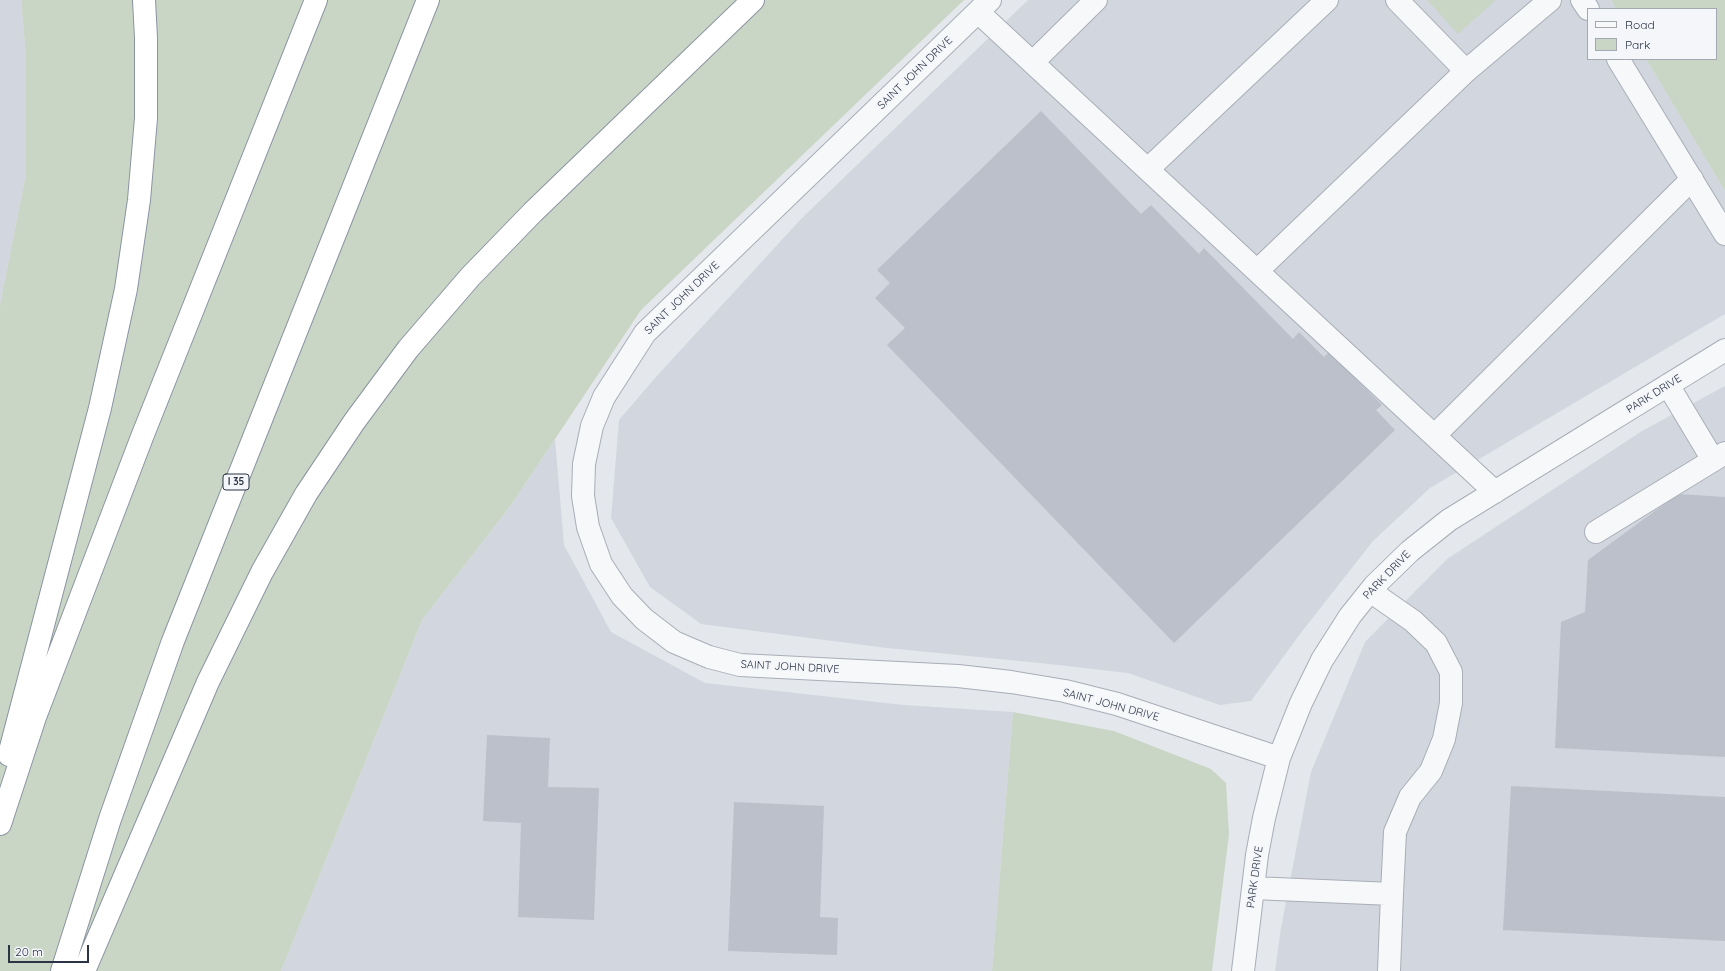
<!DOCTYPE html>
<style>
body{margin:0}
#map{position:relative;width:1725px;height:971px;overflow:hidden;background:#e4e7ec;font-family:Quicksand,sans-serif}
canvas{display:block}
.legend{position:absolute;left:1587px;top:8px;width:130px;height:52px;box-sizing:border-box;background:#f4f6f9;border:1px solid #a4a8b1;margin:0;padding:5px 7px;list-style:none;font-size:12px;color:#2b3445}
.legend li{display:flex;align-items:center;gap:8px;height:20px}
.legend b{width:20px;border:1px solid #a4a8b1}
.scale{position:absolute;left:8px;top:945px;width:81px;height:18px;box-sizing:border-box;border:2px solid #2b3445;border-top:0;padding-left:5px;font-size:12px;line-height:14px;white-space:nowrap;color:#2b3445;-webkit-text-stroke:3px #f4f6f9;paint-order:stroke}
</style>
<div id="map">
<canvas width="1725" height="971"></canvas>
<ul class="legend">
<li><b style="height:5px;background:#f7f8fa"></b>Road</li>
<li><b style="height:11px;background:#c9d6c5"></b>Park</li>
</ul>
<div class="scale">20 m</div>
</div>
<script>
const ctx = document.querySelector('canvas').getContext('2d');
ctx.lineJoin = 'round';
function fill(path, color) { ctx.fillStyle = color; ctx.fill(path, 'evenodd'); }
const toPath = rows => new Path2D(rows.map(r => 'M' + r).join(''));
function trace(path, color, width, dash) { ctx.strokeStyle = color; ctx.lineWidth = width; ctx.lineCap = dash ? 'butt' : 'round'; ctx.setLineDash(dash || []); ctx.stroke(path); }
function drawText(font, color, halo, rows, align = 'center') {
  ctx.font = font + ' Quicksand,sans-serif'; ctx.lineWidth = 3.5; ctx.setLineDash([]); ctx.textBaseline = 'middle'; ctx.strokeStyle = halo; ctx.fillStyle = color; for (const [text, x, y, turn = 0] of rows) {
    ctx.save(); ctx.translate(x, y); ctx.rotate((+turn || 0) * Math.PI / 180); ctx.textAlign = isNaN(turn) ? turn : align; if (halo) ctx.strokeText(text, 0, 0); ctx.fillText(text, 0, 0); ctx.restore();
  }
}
const built = toPath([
 [0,0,21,0,26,57,26,174,0,305],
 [1028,0,1611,0,1616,9,1588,9,1588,59,1646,59,1725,191,1725,314,1430,488,1373,541,1300,634,1251,701,1220,705,1128,673,1040,663,887,648,701,624,650,587,611,518,619,420,655,378,801,219],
 [1725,386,1725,971,1275,971,1281,928,1311,772,1365,642,1447,559,1642,431],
 [555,439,564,545,611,632,705,683,904,705,1013,712,992,971,281,971,422,620,511,505]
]);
const green = toPath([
 [21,0,964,0,641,310,511,505,422,620,281,971,0,971,0,305,26,174,26,57],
 [1427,0,1496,0,1458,34],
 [1611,0,1725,0,1725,191,1646,59,1716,59,1716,9,1616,9],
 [1013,712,1114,731,1211,769,1226,783,1229,834,1212,971,992,971]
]);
const building = toPath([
 [1041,111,1141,214,1151,205,1199,254,1204,248,1293,339,1299,332,1324,357,1329,352,1382,405,1376,410,1395,430,1174,643,887,345,905,328,875,298,890,283,877,270],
 [1678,494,1725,497,1725,757,1555,748,1561,622,1585,612,1588,560],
 [487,735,550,738,548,787,599,788,594,920,518,917,521,823,483,821],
 [1511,786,1725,797,1725,941,1503,930],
 [734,802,824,806,820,917,838,918,837,955,728,951]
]);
const minor = toPath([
 [990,0,645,333,604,397,592,426,584,464,583,496,588,527,601,564,622,596,644,619,674,642,709,657,740,665,958,676,1011,682,1065,691,1117,704,1279,758],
 [1397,0,1466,71,1550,0],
 [1582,0,1588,9],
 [978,12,1495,492],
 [1618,59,1725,234],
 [1033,62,1096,0],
 [1148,169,1327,0],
 [1257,271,1466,71],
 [1668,385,1713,460],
 [1435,435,1692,179],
 [1596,532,1725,453],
 [1370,591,1413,621,1436,643,1451,672,1451,703,1444,739,1431,771,1410,797,1395,832,1392,894],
 [1253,888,1392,894,1389,971],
 [1243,971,1257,855,1264,818,1279,758,1301,703,1322,660,1350,616,1374,586,1410,551,1449,520,1725,350]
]);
const highway = toPath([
 [9,755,100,408,126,289,139,200,146,118,146,38,144,0],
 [0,824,35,717,142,437,316,0],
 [62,971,110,819,173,641,428,0],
 [84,971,208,682,262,572,306,494,354,422,408,349,470,277,533,212,753,0]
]);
const shields = [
 [236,482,26]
];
const shieldNames = [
 ["I 35",236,482]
];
const streetNames = [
 ["SAINT JOHN DRIVE",915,73,-44],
 ["SAINT JOHN DRIVE",682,298,-44],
 ["PARK DRIVE",1654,394,-32],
 ["PARK DRIVE",1387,575,-46],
 ["SAINT JOHN DRIVE",790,667,3],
 ["SAINT JOHN DRIVE",1111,705,15],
 ["PARK DRIVE",1255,877,-82]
];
fill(built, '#d2d6de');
fill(green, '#c9d6c5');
fill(building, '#bbc0ca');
trace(minor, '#a9aeb7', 24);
trace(highway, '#8b94a3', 24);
trace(minor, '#f7f8fa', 22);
trace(highway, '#fff', 22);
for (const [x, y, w] of shields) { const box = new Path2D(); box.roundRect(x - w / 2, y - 8, w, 16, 3); ctx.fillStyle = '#f4f6f9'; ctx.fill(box); trace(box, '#2b3445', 1); }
drawText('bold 10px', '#2b3445', null, shieldNames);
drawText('11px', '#2b3445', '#f4f6f9', streetNames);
</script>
